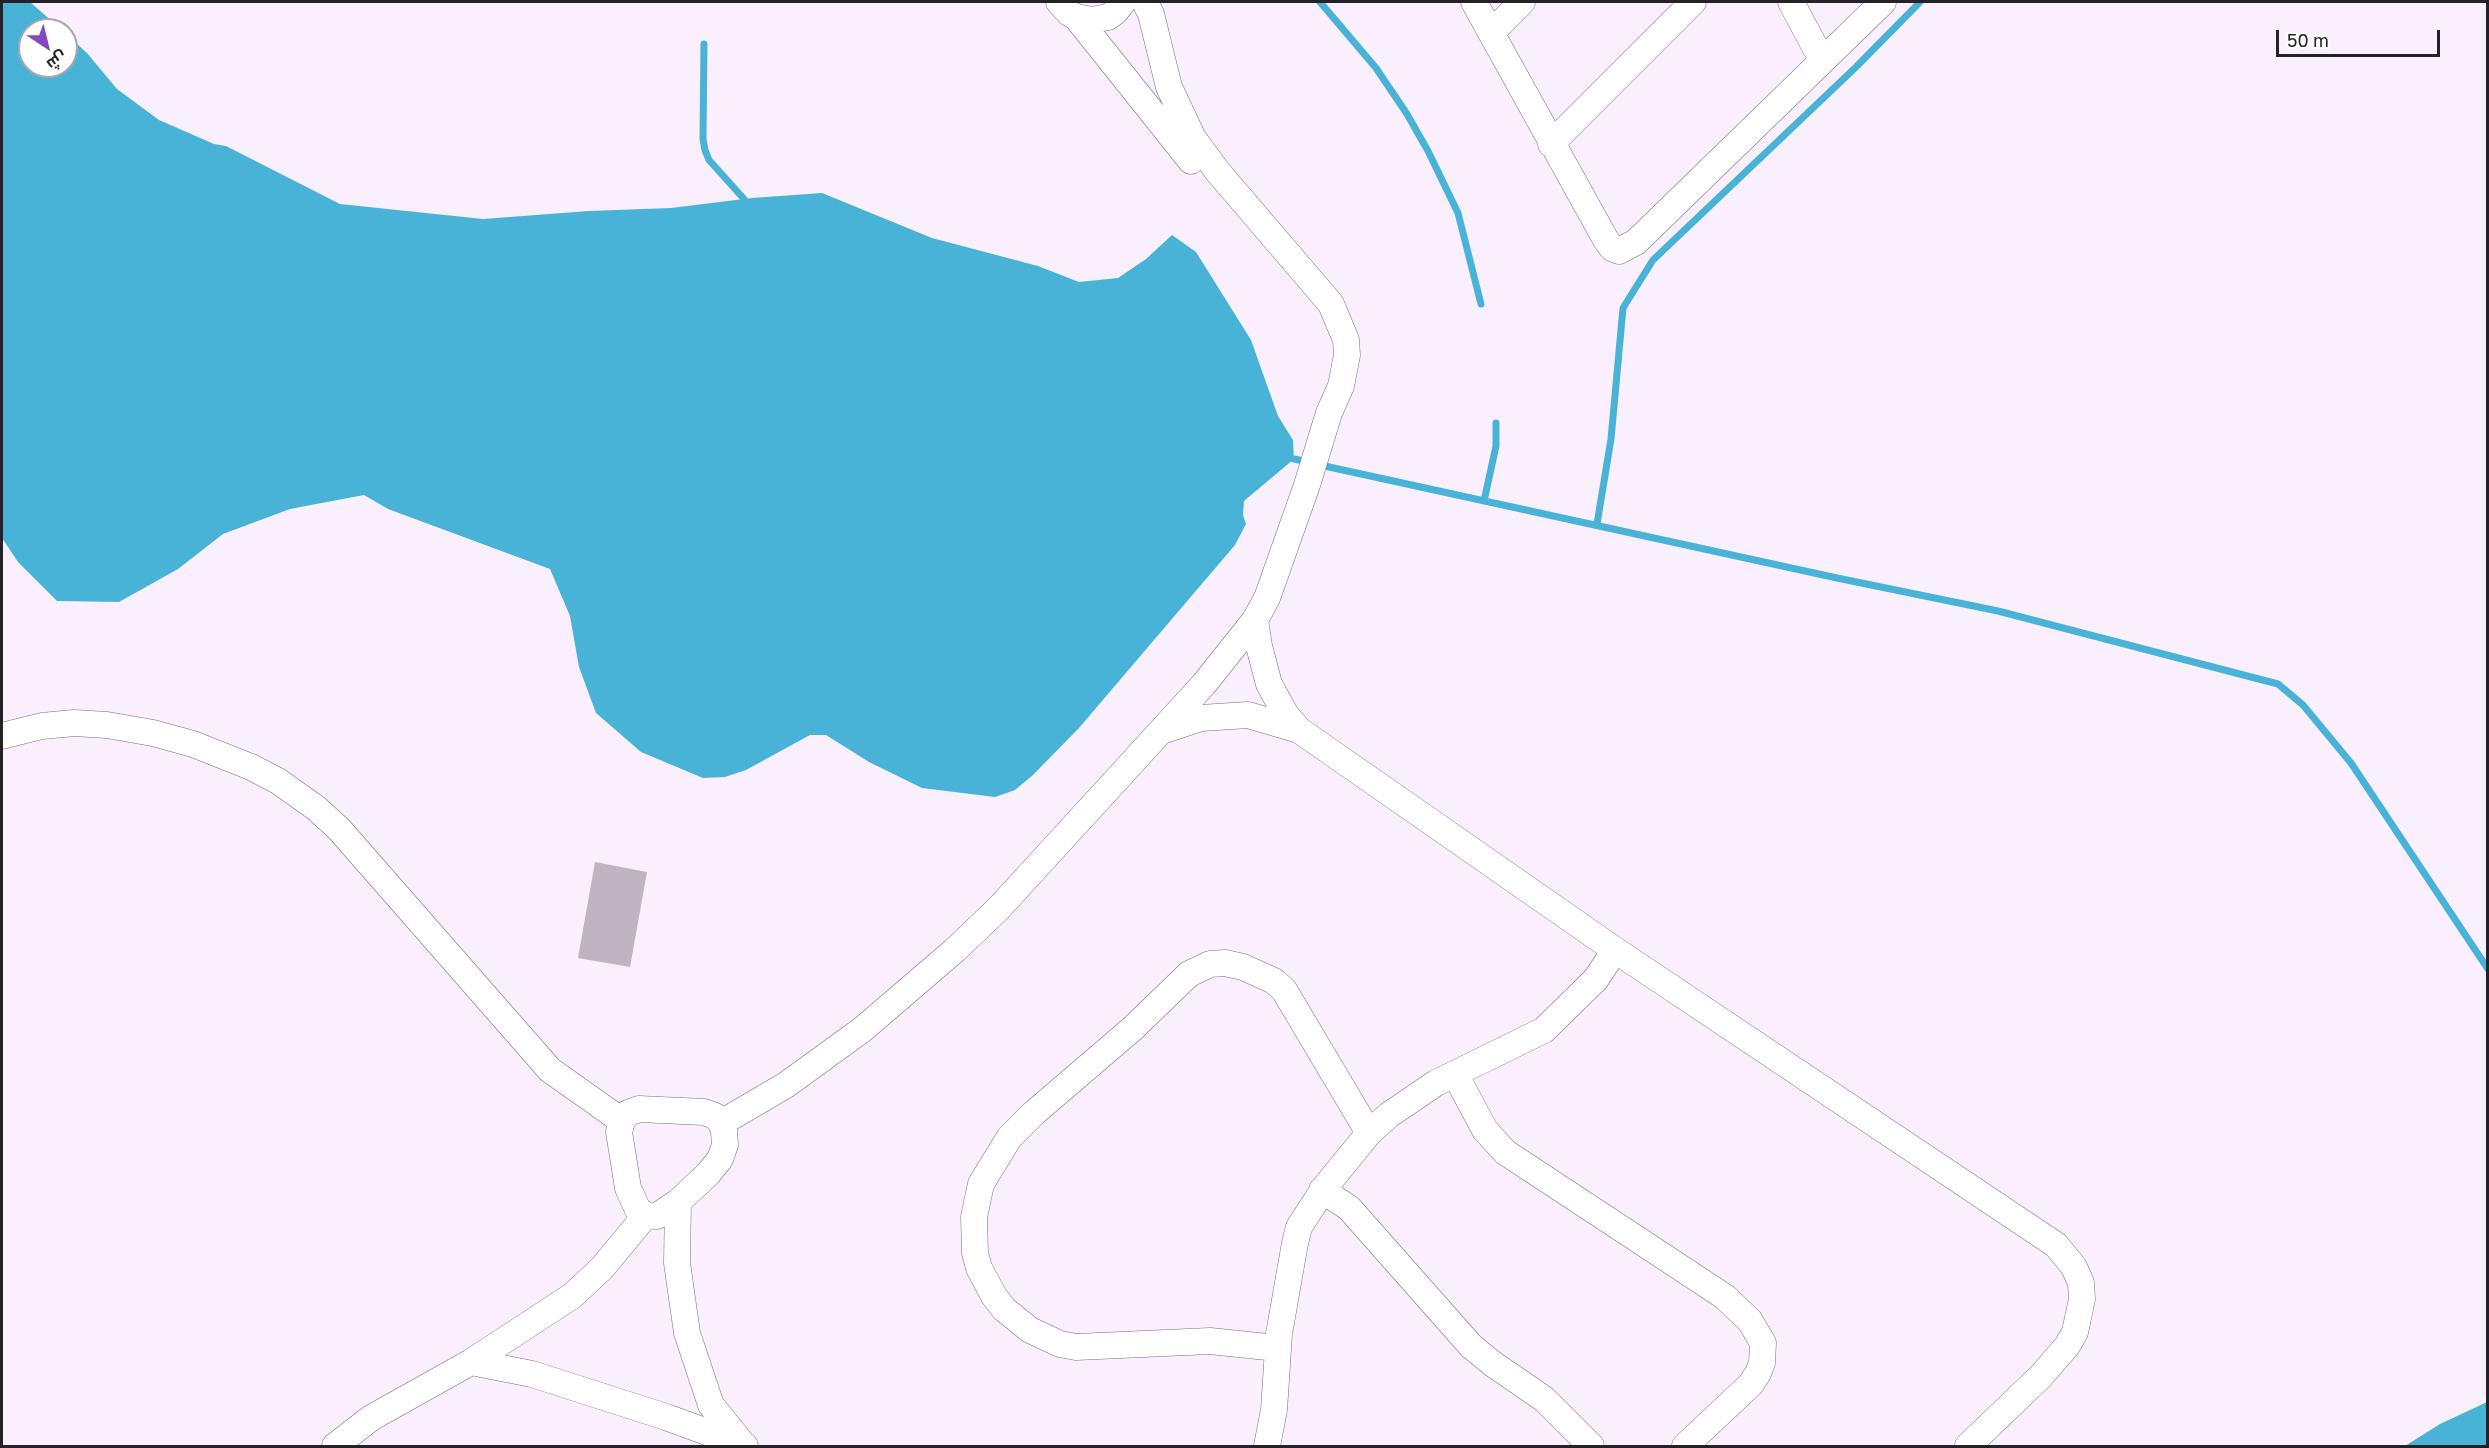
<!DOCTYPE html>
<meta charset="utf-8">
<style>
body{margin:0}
#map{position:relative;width:2489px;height:1448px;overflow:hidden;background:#f9effd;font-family:"Golos Text",Cairo,sans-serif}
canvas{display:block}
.frame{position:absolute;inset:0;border:3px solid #252227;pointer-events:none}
.north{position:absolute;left:18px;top:18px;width:60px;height:60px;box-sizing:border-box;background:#fff;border:2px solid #a8a7a9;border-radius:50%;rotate:145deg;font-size:16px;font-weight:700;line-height:24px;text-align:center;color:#252227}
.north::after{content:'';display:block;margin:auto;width:21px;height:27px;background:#834ac0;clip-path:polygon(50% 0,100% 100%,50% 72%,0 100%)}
.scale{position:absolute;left:2276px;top:30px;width:164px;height:27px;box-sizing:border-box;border:3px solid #252227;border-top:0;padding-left:8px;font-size:18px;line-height:21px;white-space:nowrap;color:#252227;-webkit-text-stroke:4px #fff;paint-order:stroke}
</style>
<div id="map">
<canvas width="2489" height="1448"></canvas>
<div class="frame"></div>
<div class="north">ش</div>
<div class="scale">50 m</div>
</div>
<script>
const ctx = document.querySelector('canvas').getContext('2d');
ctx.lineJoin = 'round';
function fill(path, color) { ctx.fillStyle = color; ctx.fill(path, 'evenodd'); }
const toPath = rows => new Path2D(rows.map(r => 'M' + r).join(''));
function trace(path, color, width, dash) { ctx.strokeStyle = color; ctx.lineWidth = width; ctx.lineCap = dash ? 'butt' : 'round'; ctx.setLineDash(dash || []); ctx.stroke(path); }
const water = toPath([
 [2,2,30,2,62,30,30,30,30,66,66,66,66,34,87,53,117,89,159,120,214,144,226,146,340,204,483,219,589,211,671,208,752,198,822,193,932,238,1038,266,1079,282,1118,278,1146,259,1172,235,1196,252,1251,340,1278,416,1293,440,1294,459,1244,501,1243,515,1246,524,1235,545,1079,728,1033,775,1015,790,995,797,922,788,869,762,826,735,810,735,746,770,725,777,703,778,641,752,596,713,579,667,570,616,550,569,388,509,364,495,290,509,223,534,178,569,119,602,57,601,18,562,2,538],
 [2487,1402,2487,1446,2405,1446,2440,1424]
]);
const stream = toPath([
 [1320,2,1376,68,1407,114,1428,151,1458,213,1481,304],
 [704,44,703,139,705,150,709,160,744,199],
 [1294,459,1309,462],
 [1320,465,1837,578,1998,611,2278,684,2303,705,2351,763,2488,969],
 [1484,501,1496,446,1496,423],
 [1597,524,1611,439,1623,308,1653,260,1856,67,1920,2]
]);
const building = toPath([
 [595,862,647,872,630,967,578,958]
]);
const street = toPath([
 [1059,2,1069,13,1076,17,1092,20,1108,17,1115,12,1123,2],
 [1474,2,1606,240,1612,248,1619,251,1636,242,1883,2],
 [1791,2,1822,60],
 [1076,17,1191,161],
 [1491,33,1522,2],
 [1551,144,1693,2],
 [1255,620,1259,646,1269,684,1286,715,1299,730],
 [1165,730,1201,718,1248,715,1299,730,1615,950,2056,1245,2074,1267,2081,1283,2082,1299,2075,1332,2067,1346,2041,1376,1968,1446],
 [2,736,42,726,74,723,107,725,153,733,193,744,251,767,278,781,316,808,339,829,550,1070,622,1121],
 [1455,1074,1485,1130,1505,1152,1725,1297,1750,1321,1763,1343,1762,1363,1758,1373,1751,1384,1685,1446],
 [639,1109,704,1112,715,1116,721,1123,724,1131,725,1145,720,1159,708,1174,678,1202,657,1216,646,1215,638,1210,628,1188,619,1132,622,1121,628,1113,639,1109],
 [721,1123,786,1085,863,1029,955,950,999,908,1204,684,1255,620,1267,598,1307,485,1329,413,1341,386,1347,355,1346,340,1331,304,1218,172,1193,138,1169,87,1151,14,1145,2],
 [1322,1190,1349,1208,1471,1346,1493,1364,1544,1399,1591,1446],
 [678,1202,677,1263,687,1333,711,1405,741,1442],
 [1277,1348,1210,1341,1076,1347,1060,1344,1030,1330,1004,1309,994,1296,979,1268,975,1253,974,1217,981,1184,1009,1138,1034,1113,1132,1029,1189,974,1210,964,1225,963,1243,967,1274,981,1284,990,1369,1133],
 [471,1362,532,1374,666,1417,745,1446],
 [335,1446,371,1418,471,1362,572,1296,602,1268,646,1215],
 [1267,1446,1274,1410,1279,1334,1295,1243,1299,1227,1325,1187,1369,1133,1389,1115,1436,1083,1544,1030,1596,979,1615,950]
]);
fill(water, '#49b2d7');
trace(stream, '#49b2d7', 7);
fill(building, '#beb4c2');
trace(street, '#766e7b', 27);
trace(street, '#fff', 26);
</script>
